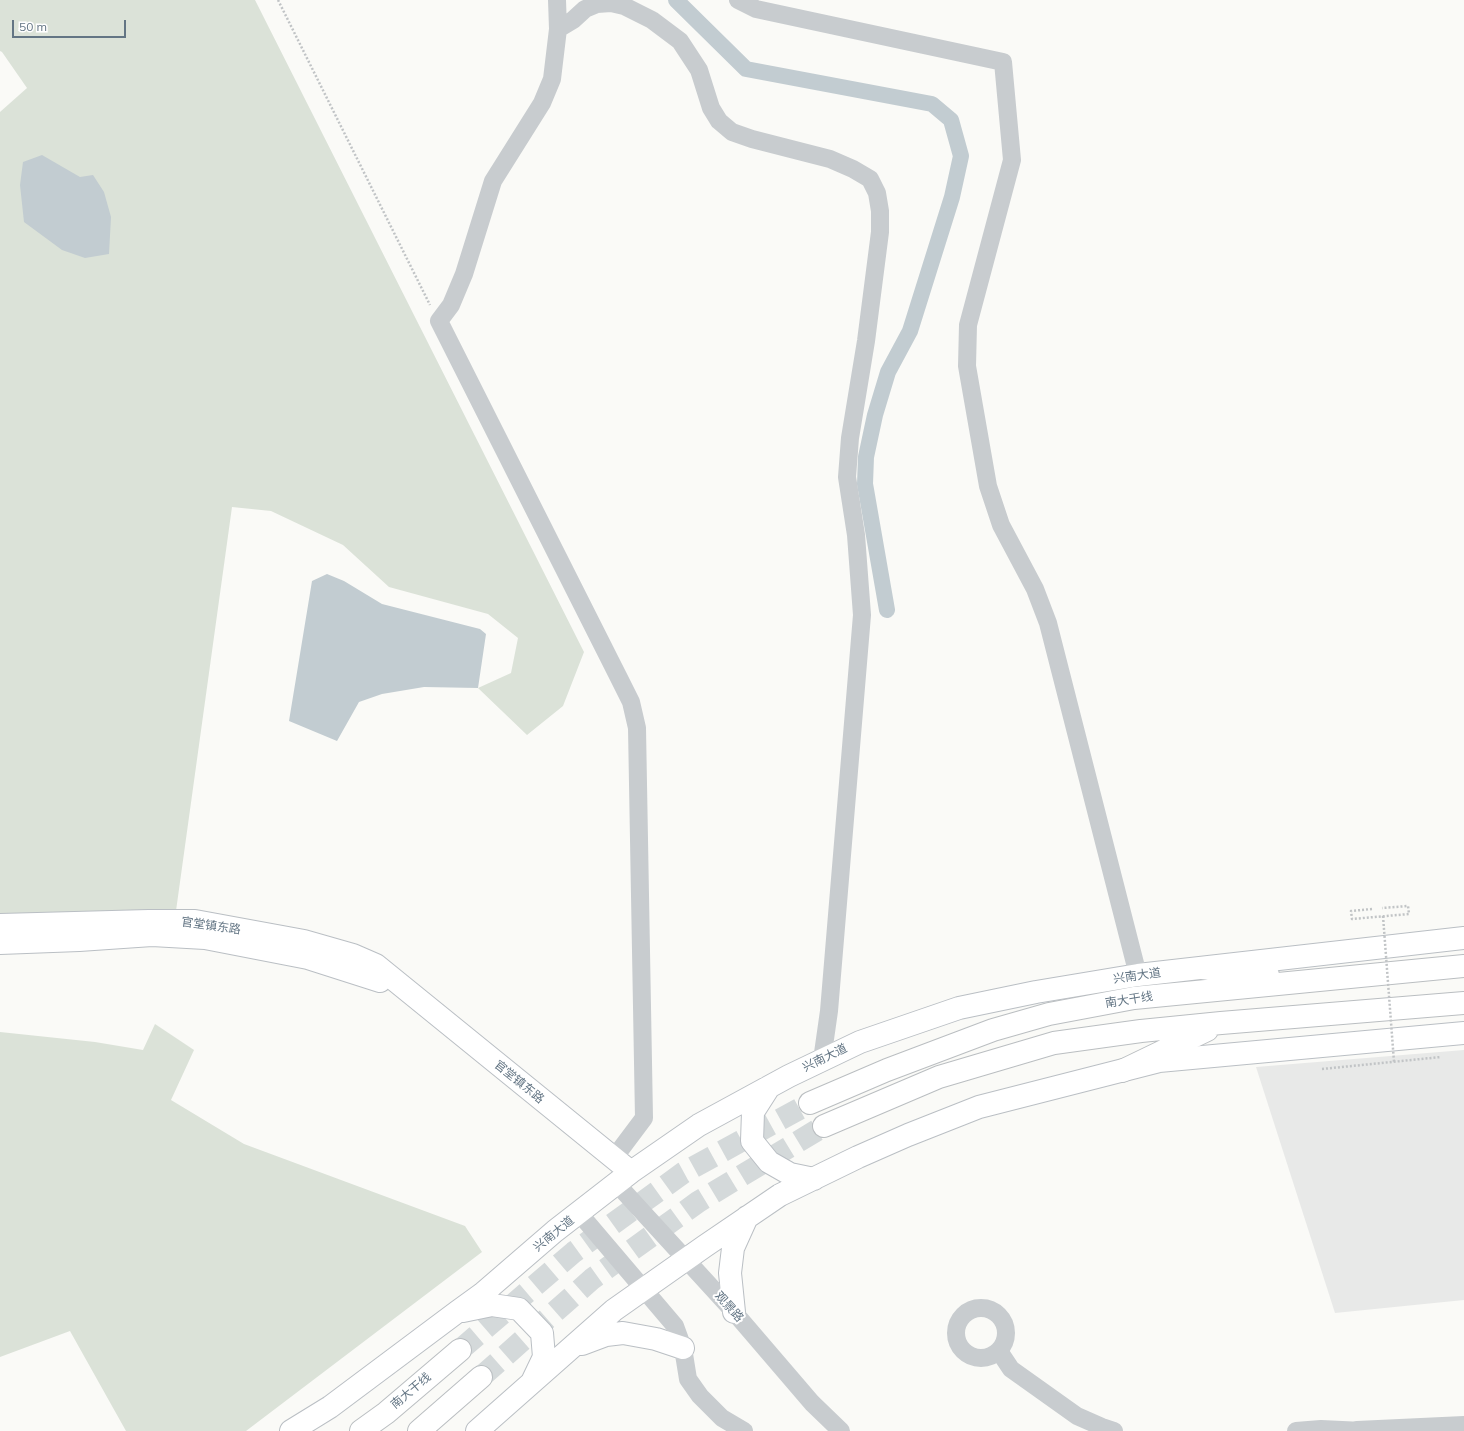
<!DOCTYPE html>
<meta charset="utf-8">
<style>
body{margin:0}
#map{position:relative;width:1464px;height:1431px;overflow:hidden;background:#fafaf7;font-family:Mulish,sans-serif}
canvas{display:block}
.scale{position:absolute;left:12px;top:20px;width:114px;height:18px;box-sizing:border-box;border:2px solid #637584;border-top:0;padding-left:5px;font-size:12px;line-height:14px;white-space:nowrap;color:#637584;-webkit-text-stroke:3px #fff;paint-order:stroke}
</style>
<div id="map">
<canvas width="1464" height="1431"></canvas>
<div class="scale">50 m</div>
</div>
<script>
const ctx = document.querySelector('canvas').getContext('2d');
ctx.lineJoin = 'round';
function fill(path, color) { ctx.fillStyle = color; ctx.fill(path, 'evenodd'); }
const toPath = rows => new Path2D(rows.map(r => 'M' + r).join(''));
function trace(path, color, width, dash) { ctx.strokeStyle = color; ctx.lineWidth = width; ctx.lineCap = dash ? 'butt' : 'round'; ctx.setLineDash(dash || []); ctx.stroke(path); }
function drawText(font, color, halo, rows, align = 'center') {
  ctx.font = font + ' Mulish,"Noto Sans SC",sans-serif'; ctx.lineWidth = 4; ctx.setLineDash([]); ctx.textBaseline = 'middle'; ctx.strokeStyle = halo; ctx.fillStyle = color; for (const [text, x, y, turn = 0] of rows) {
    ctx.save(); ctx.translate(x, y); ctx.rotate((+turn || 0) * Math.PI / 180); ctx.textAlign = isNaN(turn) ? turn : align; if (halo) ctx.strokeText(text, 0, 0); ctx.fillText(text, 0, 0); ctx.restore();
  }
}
const built = toPath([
 [1464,1050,1464,1300,1335,1313,1256,1067]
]);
const green = toPath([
 [0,0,255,0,584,652,563,706,527,735,478,688,511,673,518,638,488,614,389,587,343,545,271,511,232,507,175,918,0,919,0,112,27,88,2,52,0,51],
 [155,1024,194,1050,171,1100,244,1144,465,1226,482,1252,246,1431,126,1431,70,1331,0,1357,0,1032,95,1042,143,1050]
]);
const water = toPath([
 [42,155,80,177,93,175,104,192,111,217,109,254,85,258,62,250,24,222,20,185,23,162],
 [327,574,344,581,382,604,480,629,486,634,478,688,424,687,382,694,359,702,337,741,289,721,312,581]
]);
const canal = toPath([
 [676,0,746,69,932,104,951,120,961,156,952,197,910,331,888,372,875,415,866,457,865,484,887,610]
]);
const highwayTunnel = toPath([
 [460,1350,574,1252,683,1173,810,1103],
 [481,1377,592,1279,698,1202,824,1126]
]);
const path = toPath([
 [278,0,430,305],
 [1372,909,1351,911,1352,919,1409,914,1408,906,1382,908],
 [1322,1069,1441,1057]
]);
const street = toPath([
 [557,0,558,29,552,79,542,103,493,181,464,274,451,305,439,321,618,676,631,702,637,728,644,1118,614,1158],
 [738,0,756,9,1003,62,1012,160,968,325,967,366,988,486,1001,525,1035,589,1048,623,1138,975],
 [558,29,573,20,585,9,597,4,611,3,624,6,652,20,680,41,699,70,711,108,719,121,732,132,752,139,830,159,853,169,870,179,877,193,880,211,880,232,866,341,850,438,847,477,856,535,862,615,829,1011,822,1060],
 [616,1183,734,1312,812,1403,841,1431],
 [579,1213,675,1326,683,1348,688,1379,700,1396,722,1418,744,1431],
 '956 1333a25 25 0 1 1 50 0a25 25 0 1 1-50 0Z',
 [999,1351,1011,1369,1077,1416,1102,1427,1114,1431],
 [1357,1430,1464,1425],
 [1296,1431,1321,1429,1363,1431]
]);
const secondary = toPath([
 [0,925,149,921,195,921,304,941,353,955,376,965,631,1172],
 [0,943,79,940,152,935,205,938,308,958,380,981],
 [769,1087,753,1112,752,1141,769,1162,790,1174,814,1179],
 [463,1311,492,1305,519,1309,542,1333,544,1357,533,1380],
 [734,1312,730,1273,733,1248,747,1217],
 [582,1344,606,1335,623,1333,656,1339,683,1348],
 [291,1431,330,1407,457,1312,482,1294,555,1231,631,1172,699,1125,789,1076,860,1042,959,1008,1036,992,1138,975,1464,938],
 [477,1431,614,1310,705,1246,780,1195,858,1157,908,1135,979,1107,1159,1061,1464,1033]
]);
const highway = toPath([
 [1202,968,1268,975],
 [1122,1071,1207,1030],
 [810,1103,887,1070,993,1030,1049,1014,1134,998,1464,966],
 [824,1126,939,1077,1054,1043,1141,1031,1221,1023,1464,1003],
 [361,1431,386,1413,460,1350],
 [419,1431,481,1377]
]);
const pathBridge = toPath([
 [1383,916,1394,1062]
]);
const streetNames = [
 ["官堂镇东路",211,926,8],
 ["兴南大道",1137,976,-8],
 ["南大干线",1129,1000,-9],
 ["兴南大道",825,1058,-26],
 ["官堂镇东路",519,1082,39],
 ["兴南大道",554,1234,-39],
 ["观景路",729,1307,48],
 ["南大干线",411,1391,-40]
];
fill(built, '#e8e9e8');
fill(green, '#dbe2d8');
fill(water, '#c2ccd1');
trace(canal, '#c2ccd1', 16);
trace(highwayTunnel, '#d4d9da', 22, [22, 11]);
trace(secondary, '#babfc4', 24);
trace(highway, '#babec1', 24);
trace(path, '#c1c4c6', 2.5, [2, 2]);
trace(street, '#c8cccf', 18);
trace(secondary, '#fff', 22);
trace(highway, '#fff', 22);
trace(pathBridge, '#c1c4c6', 2.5, [2, 2]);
drawText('12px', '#637584', '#fff', streetNames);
</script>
